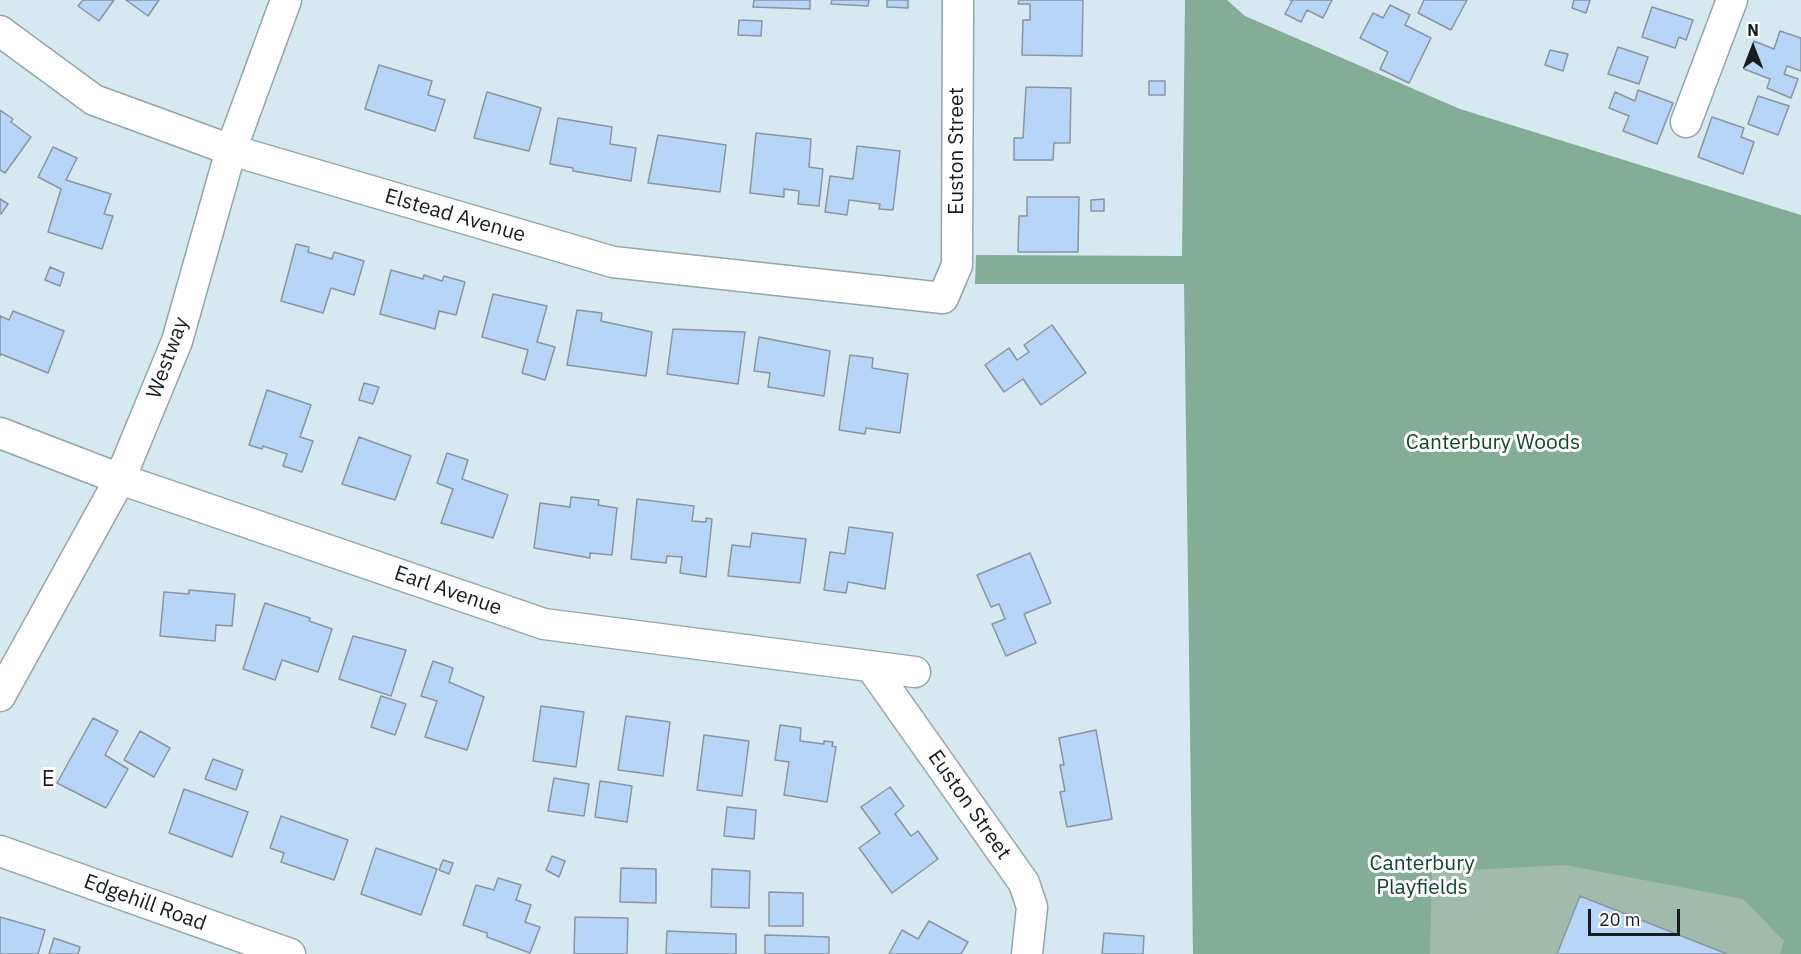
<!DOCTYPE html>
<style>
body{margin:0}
#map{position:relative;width:1801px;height:954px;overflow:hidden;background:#d7e9f0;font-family:"IBM Plex Sans",sans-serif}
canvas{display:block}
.north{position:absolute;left:1723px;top:18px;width:60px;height:60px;-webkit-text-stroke:4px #fff;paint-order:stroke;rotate:0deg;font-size:16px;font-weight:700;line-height:24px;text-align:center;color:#161c1f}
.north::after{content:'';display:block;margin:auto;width:21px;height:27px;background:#161c1f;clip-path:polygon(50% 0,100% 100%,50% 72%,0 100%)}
.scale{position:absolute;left:1588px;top:909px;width:92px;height:27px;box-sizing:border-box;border:3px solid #161c1f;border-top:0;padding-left:8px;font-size:18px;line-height:21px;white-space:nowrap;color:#161c1f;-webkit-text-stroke:4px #fff;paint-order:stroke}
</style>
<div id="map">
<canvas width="1801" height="954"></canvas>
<div class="north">N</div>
<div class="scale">20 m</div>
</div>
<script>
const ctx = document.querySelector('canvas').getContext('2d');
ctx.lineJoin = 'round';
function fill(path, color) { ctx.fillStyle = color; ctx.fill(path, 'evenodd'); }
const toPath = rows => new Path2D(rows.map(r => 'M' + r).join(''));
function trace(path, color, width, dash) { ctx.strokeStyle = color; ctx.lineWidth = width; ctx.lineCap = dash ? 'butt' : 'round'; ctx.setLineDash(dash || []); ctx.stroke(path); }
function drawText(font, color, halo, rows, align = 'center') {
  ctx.font = font + ' "IBM Plex Sans",sans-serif'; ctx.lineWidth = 6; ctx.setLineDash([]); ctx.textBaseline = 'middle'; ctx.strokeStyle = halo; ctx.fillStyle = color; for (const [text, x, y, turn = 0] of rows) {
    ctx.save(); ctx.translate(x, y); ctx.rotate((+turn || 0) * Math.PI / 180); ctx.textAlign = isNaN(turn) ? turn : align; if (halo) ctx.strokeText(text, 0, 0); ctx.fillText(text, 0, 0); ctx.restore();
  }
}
const green = toPath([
 [1364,784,1801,872,1801,954,1319,954]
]);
const forest = toPath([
 [1185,0,1227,0,1245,16,1460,109,1801,215,1801,954,1780,954,1784,941,1743,899,1565,865,1432,872,1430,954,1193,954,1184,284,975,284,976,255,1182,256]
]);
const building = toPath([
 [83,0,114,0,99,21,78,6,83,0],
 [126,0,159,0,148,16,126,0],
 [754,0,810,0,810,9,753,7,754,0],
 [832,0,869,0,868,6,831,4,832,0],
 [887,0,908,0,908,8,887,7,887,0],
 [1019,0,1083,0,1082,56,1022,55,1023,20,1030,20,1030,4,1018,4,1019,0],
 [1290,0,1332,0,1323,18,1307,10,1301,22,1285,14,1292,1,1290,0],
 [1424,0,1467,0,1451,30,1418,13,1424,0],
 [1574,0,1590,0,1586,13,1572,8,1574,0],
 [1390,5,1410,15,1405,25,1431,38,1409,83,1380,69,1388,52,1360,38,1373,13,1383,18,1390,5],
 [1652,7,1693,20,1686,40,1679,37,1675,48,1642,37,1652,7],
 [739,20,762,21,761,36,738,35,739,20],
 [1780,31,1801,38,1801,71,1787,66,1784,74,1798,79,1791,98,1767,88,1770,79,1744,69,1754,41,1774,49,1780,31],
 [1618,47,1648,57,1639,84,1608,74,1618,47],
 [1550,50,1568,54,1563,71,1545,65,1550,50],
 [379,65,432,81,428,95,445,100,435,131,365,109,379,65],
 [1149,81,1165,81,1165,95,1149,95,1149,81],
 [1026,87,1071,88,1070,143,1054,143,1053,160,1014,160,1014,138,1023,138,1026,87],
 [1638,90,1673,103,1657,144,1623,131,1629,116,1609,108,1615,92,1635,101,1638,90],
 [487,92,541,108,529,151,474,138,487,92],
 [1758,96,1789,106,1778,135,1748,124,1758,96],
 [0,110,13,119,11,122,31,137,5,173,0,170,0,110],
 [1712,117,1744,128,1741,137,1754,142,1743,174,1698,157,1712,117],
 [558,118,612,127,610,144,636,148,631,181,573,171,573,168,550,164,558,118],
 [756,133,811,139,809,167,823,169,819,206,798,204,799,191,784,189,784,197,750,193,756,133],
 [658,135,726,145,720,192,648,183,658,135],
 [857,146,900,151,893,210,879,209,880,204,849,200,847,215,825,212,830,176,853,179,857,146],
 [53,147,77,158,66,180,111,194,104,214,113,216,102,249,48,232,61,189,38,177,53,147],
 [1027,197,1079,197,1078,252,1018,252,1019,216,1027,216,1027,197],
 [0,199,8,204,1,214,0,213,0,199],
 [1104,199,1104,211,1091,211,1091,200,1104,199],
 [296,244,309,247,308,252,332,259,334,252,364,261,354,295,331,288,323,313,281,301,296,244],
 [50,267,64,273,60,286,45,280,50,267],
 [391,270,423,279,424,275,442,281,444,276,465,282,456,315,439,311,435,329,380,314,391,270],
 [493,294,547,306,537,342,555,347,545,380,522,373,528,350,482,337,493,294],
 [577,310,602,313,601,321,652,332,646,376,567,365,577,310],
 [13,311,64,331,48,373,1,354,0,356,0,316,9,320,13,311],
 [1052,325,1086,373,1041,405,1023,379,1004,392,985,365,1009,348,1017,360,1029,352,1024,345,1052,325],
 [673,329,745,332,738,384,667,374,673,329],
 [759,337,830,351,824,396,768,387,770,373,754,371,759,337],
 [850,355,873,358,872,368,908,374,900,433,866,428,865,434,839,430,850,355],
 [364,383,379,387,373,404,359,400,364,383],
 [267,390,311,405,300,437,313,441,302,472,283,466,287,454,263,446,262,449,249,445,267,390],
 [359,437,411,456,395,500,342,484,359,437],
 [447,453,468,460,462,479,508,495,493,538,441,523,453,489,437,483,447,453],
 [571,497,599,500,598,505,617,508,612,555,590,553,590,558,534,548,540,503,570,507,571,497],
 [637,499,694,506,692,521,706,522,706,518,712,519,706,577,680,573,682,557,667,556,666,563,631,559,637,499],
 [849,527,893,533,885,589,848,582,846,593,824,590,830,552,845,554,849,527],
 [752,533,806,539,800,583,728,576,732,545,750,547,752,533],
 [1030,553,1051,603,1024,614,1036,643,1006,656,992,624,1005,619,999,604,991,607,977,575,1030,553],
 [189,590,235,594,232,626,216,625,215,641,160,636,164,592,189,594,189,590],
 [265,603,310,618,309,621,332,629,318,672,282,660,275,680,243,669,265,603],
 [353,636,406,650,391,696,339,679,353,636],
 [433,661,453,668,449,682,484,697,467,750,425,737,437,701,421,696,433,661],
 [381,696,406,704,395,735,371,727,381,696],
 [541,706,584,712,576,767,533,761,541,706],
 [626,716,670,722,663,776,618,770,626,716],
 [93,718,118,731,105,755,128,769,106,808,57,783,93,718],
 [780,725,801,728,800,741,824,744,824,741,833,742,832,746,836,747,827,802,784,795,789,762,775,760,780,725],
 [1096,730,1112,819,1067,827,1060,792,1065,791,1060,765,1064,765,1059,738,1096,730],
 [140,731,170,748,154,777,124,760,140,731],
 [704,735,749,741,742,796,697,790,704,735],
 [213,759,243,770,236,790,205,779,213,759],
 [554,778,589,784,584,816,548,811,554,778],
 [600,781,632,786,627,822,595,817,600,781],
 [890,787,904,806,895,814,911,836,918,831,938,859,892,893,859,848,880,833,861,807,890,787],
 [184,789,248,812,232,857,169,833,184,789],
 [727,807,756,810,754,839,724,836,727,807],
 [281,816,348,840,334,880,281,862,284,853,270,848,281,816],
 [376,848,437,869,421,915,361,894,376,848],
 [552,856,565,861,559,877,546,870,552,856],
 [443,860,453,863,449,874,439,870,443,860],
 [621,868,656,869,656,903,620,902,621,868],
 [712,869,750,871,749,908,711,907,712,869],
 [498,878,521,885,516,900,531,905,525,922,540,927,530,953,487,937,487,933,463,925,476,885,494,890,498,878],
 [769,892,803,893,803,926,769,926,769,892],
 [1580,896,1727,954,1557,954,1580,896],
 [0,917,45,930,38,954,0,954,0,917],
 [575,917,628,918,627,954,574,954,575,917],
 [929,921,968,942,961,954,889,954,902,930,918,939,929,921],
 [667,931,736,934,736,954,666,954,667,931],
 [1104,933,1144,936,1143,954,1102,954,1104,933],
 [765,935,829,937,829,954,765,954,765,935],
 [54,938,80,947,78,954,49,954,54,938]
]);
const street = toPath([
 [0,31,94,100,231,150,613,262,943,298,957,265,958,0],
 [1686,122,1732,0],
 [0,433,120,479,544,624,915,672],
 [872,668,1024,883,1032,907,1027,954],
 [0,696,120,479,177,341,231,150,286,0],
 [0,851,290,954]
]);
const streetNames = [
 ["Euston Street",957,151,-90],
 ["Elstead Avenue",455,216,16],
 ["Westway",168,358,-70],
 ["Earl Avenue",448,591,19],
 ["Euston Street",969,805,55],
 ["Edgehill Road",145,903,20]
];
const parkNames = [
 ["Canterbury Woods",1493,443],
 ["Canterbury",1422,864],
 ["Playfields",1422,888]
];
const neighbourhoodNames = [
 ["E",49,780]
];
fill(green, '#a0bbac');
fill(forest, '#84ad97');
fill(building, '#b7d5f6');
trace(building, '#8a95a1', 1.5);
trace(street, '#94a5ab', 33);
trace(street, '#fff', 30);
drawText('21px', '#161c1f', '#fff', streetNames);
drawText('21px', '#11462f', '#fff', parkNames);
ctx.letterSpacing = '1.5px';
drawText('22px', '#161c1f', '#fff', neighbourhoodNames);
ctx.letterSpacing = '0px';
</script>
